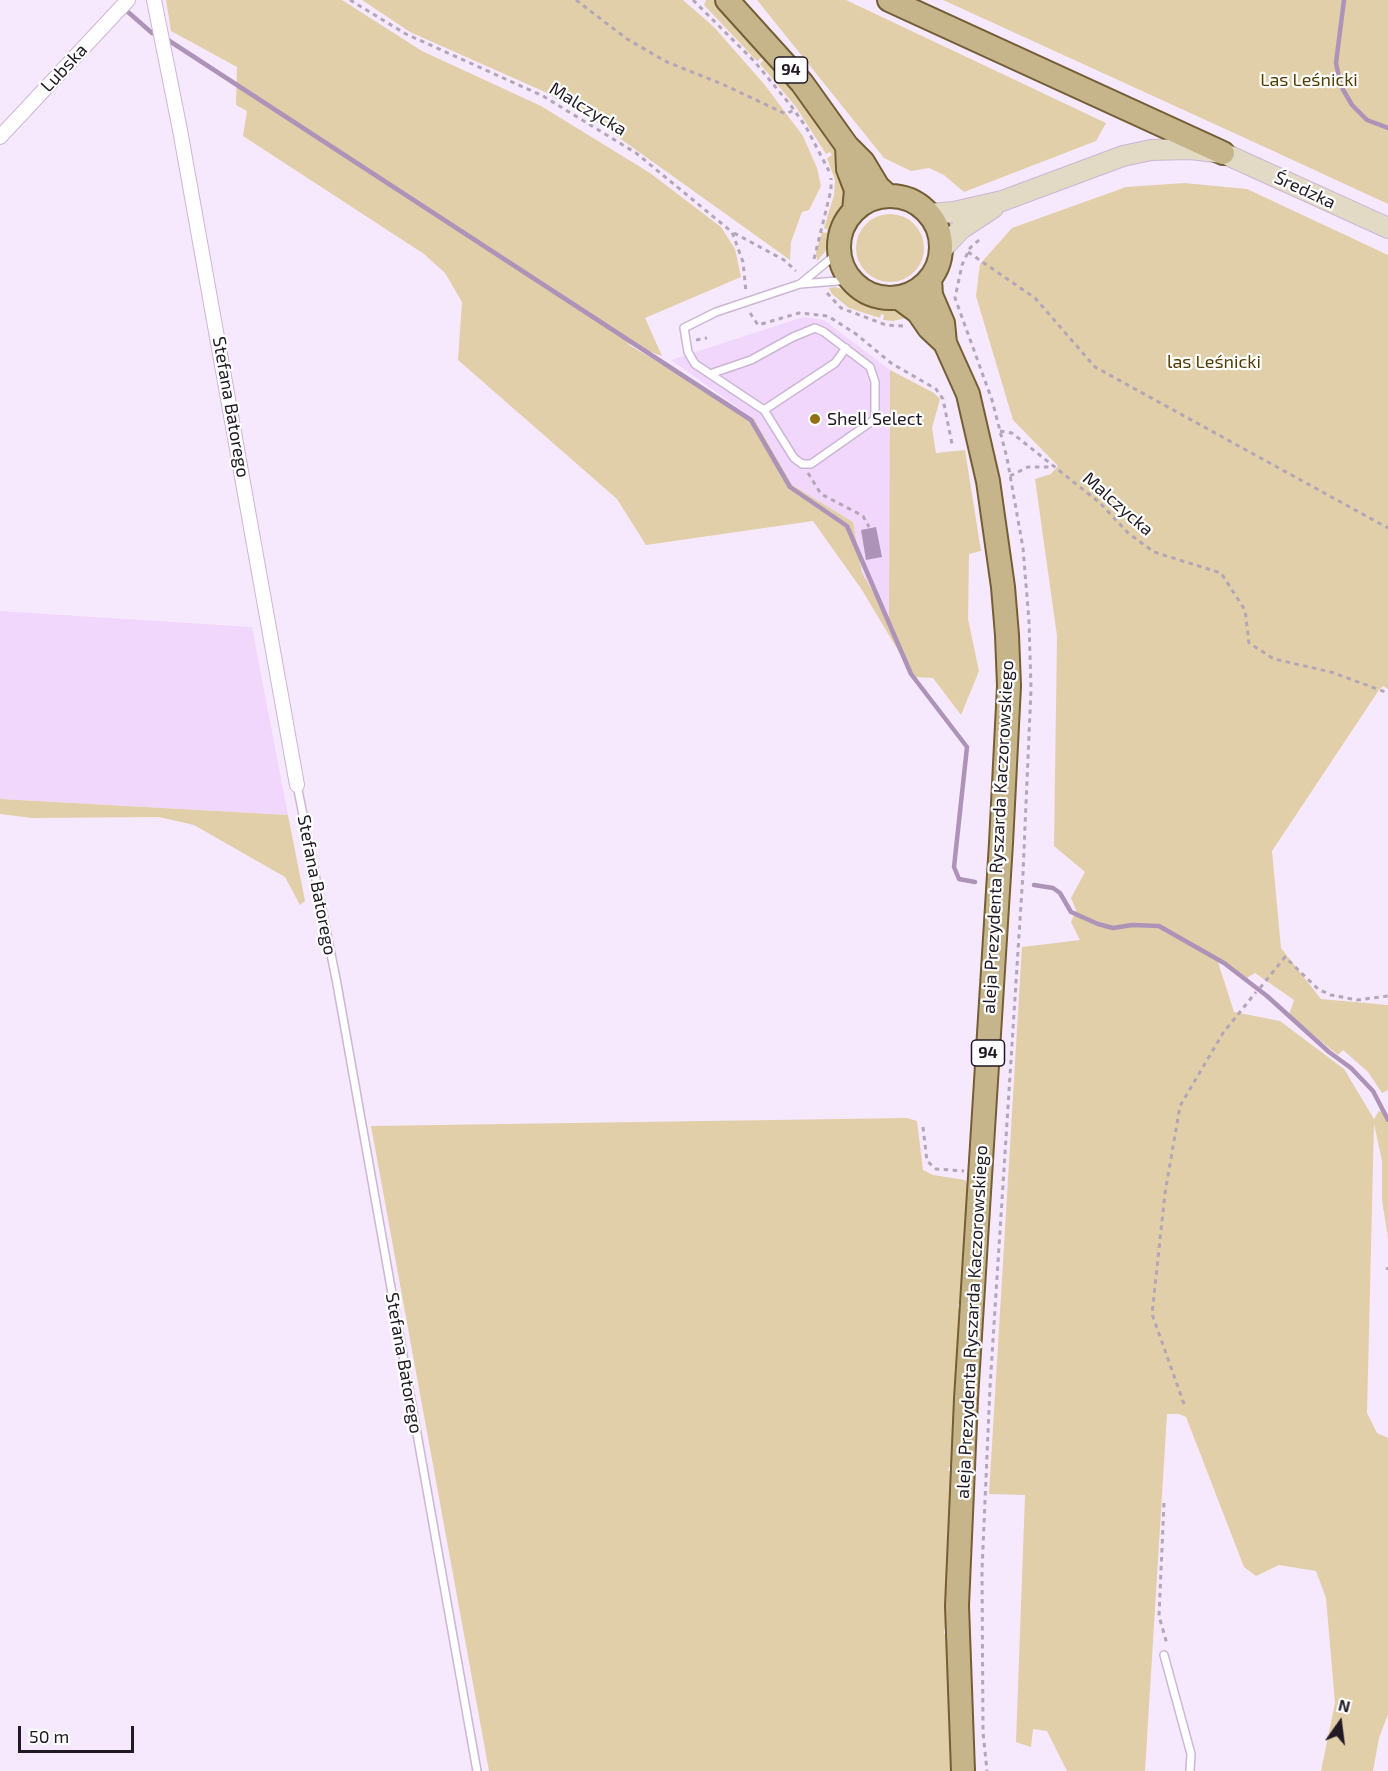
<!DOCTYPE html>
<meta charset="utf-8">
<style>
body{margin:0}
#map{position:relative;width:1388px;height:1771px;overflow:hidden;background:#f7e9fd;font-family:"Exo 2",sans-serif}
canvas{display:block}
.north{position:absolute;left:1310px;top:1693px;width:60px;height:60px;-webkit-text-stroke:4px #fff;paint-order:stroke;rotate:14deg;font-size:16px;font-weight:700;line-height:24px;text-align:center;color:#211924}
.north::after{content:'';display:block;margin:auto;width:21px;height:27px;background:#211924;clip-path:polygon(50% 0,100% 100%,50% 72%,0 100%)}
.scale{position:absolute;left:18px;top:1726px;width:116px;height:27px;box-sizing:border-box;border:3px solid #211924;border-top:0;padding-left:8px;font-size:18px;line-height:21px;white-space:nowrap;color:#211924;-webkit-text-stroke:4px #fff;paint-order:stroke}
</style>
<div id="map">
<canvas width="1388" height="1771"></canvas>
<div class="north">N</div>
<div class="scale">50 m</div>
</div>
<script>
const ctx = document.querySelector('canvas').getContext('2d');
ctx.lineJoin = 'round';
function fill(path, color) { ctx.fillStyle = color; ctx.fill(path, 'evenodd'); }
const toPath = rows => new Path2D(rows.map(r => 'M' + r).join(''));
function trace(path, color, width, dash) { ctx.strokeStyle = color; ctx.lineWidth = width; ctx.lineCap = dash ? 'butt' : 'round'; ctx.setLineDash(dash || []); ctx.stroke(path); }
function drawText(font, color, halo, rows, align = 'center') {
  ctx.font = font + ' "Exo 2",sans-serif'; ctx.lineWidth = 4.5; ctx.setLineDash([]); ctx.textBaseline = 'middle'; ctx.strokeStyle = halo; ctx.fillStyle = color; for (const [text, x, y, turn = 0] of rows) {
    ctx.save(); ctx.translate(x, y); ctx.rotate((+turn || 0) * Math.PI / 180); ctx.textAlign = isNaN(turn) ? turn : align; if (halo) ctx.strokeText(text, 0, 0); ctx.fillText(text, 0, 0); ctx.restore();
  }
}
const built = toPath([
 [803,317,824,320,890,370,889,619,862,573,853,522,792,485,754,419,671,360],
 [0,611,252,627,288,815,0,799]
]);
const green = toPath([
 [166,0,342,0,422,51,541,106,650,173,721,227,735,249,741,277,645,318,662,356,626,343,754,419,792,485,853,522,862,573,889,618,890,370,934,393,940,399,932,428,936,453,965,450,981,551,969,554,968,619,979,671,961,715,933,678,914,677,862,590,813,521,646,545,617,499,458,360,462,302,445,273,424,254,243,136,247,111,236,105,237,67,171,31],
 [362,0,683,0,714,27,764,84,803,136,817,168,821,186,809,210,802,212,791,242,790,260,604,127,545,92,410,32],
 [706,0,713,0,784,76,826,134,836,154,846,178,844,197,849,198,833,230,829,247,817,261,816,252,822,232,826,233,828,230,824,228,834,195,835,180,827,158,832,155,830,152,826,154,796,107,760,64,763,60,761,58,757,61,704,5],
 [757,0,846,0,1106,123,1096,141,964,192,944,175,929,168,911,171,884,158],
 [943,0,1388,0,1388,204,1269,149],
 [1184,183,1247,189,1388,255,1388,689,1383,686,1379,690,1272,851,1281,948,1321,999,1388,1005,1388,1090,1382,1093,1368,1072,1343,1050,1338,1055,1289,1015,1294,1000,1255,973,1247,978,1216,956,1234,1012,1280,1021,1344,1069,1374,1119,1379,1111,1388,1114,1388,1238,1382,1200,1382,1161,1374,1124,1367,1413,1377,1433,1388,1438,1388,1714,1379,1738,1373,1771,1321,1771,1335,1703,1326,1598,1316,1571,1279,1565,1256,1576,1244,1567,1186,1417,1179,1414,1167,1414,1145,1771,1067,1771,1047,1731,1033,1729,1031,1747,1016,1742,1025,1495,989,1494,1022,947,1080,940,1071,922,1076,910,1071,898,1085,872,1054,846,1057,636,1035,479,1051,474,1058,466,1013,420,976,296,980,264,1012,228,1126,187],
 '856 248a34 34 0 1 1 68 0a34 34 0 1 1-68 0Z',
 [835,287,849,291,870,305,898,309,911,317,893,321,883,320,884,315,881,314,880,318,849,308,832,294,829,288],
 [0,799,288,815,305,901,300,905,285,877,194,825,159,817,32,818,0,814],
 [907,1118,917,1121,923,1170,933,1175,965,1180,969,1187,962,1304,958,1304,958,1308,962,1309,953,1467,949,1467,948,1471,952,1471,948,1629,944,1629,944,1634,948,1634,952,1771,489,1771,371,1126]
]);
const water = toPath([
 [876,527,882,557,866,560,861,530]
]);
const stream = toPath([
 [1344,0,1336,63,1341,86,1352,105,1367,120,1388,128],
 [128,12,152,33],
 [168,40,751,420,790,487,847,526,911,674,967,747,954,867,959,879,975,882],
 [1034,885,1053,888,1060,893,1071,912,1098,924,1113,928,1132,925,1159,926,1224,963,1267,996,1329,1052,1351,1068,1373,1091,1388,1120]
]);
const path = toPath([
 [350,0,406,34,543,96,636,153,732,232,743,262,746,292],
 [576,0,627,39,667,62,722,84,786,114,794,110],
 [693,0,754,61,792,107,806,127,829,171],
 [734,233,784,260,796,271],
 [979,240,970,248,962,265,955,298,992,400,1007,458,1023,548,1029,621,1031,689,1023,873,990,1387,982,1570,983,1732,987,1771],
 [968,252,1035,298,1095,367,1388,528],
 [814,259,831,190,831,178],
 [827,293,841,308,886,325,905,326],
 [750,313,758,325,799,313,828,316,856,334,891,363,936,389,943,399,952,444],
 [696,340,707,338],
 [1000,431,1012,433,1100,503,1128,533,1154,552,1221,573,1245,610,1249,643,1274,659,1331,672,1388,693],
 [808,473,821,494,863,516,869,527],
 [1010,476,1028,467,1051,467],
 [1260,988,1285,957,1318,989,1331,995,1357,1000,1388,996],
 [923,1127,927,1161,936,1169,964,1171],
 [1386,1269,1388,1268],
 [1184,1404,1152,1314,1165,1193,1180,1106,1223,1033,1256,992],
 [1164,1503,1159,1616,1167,1644]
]);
const service = toPath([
 [800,284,839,252],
 [710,374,751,360,793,337,815,328,824,332,870,367,875,382,875,419,811,464,802,464,794,458,764,410,695,364,688,352,684,328,716,312,800,284,850,280],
 [764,410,835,363,846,348],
 [297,785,337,984,477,1771],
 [1164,1655,1191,1754,1190,1771]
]);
const minor = toPath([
 [154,0,180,130,297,785],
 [0,137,128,0]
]);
const secondary = toPath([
 [929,214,954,212,1002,201,1123,156,1151,150,1191,149,1223,153,1388,228],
 [942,249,961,229,993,208]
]);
const primary = toPath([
 [727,0,802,83,847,146,863,162,878,187,888,196],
 [889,0,1223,153],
 [847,146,848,169,856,190,854,211],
 '839 247a51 51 0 1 1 102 0a51 51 0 1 1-102 0Z',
 [930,279,931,295,943,323,945,343],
 [899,298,918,312,929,328,945,343,968,394,988,481,1003,587,1007,635,1009,686,1001,843,966,1399,957,1606,963,1771]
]);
const markers = [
 [815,419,6,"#917016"]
];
const shields = [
 [791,70,33],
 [988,1053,33]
];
const shieldNames = [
 ["94",791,70],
 ["94",988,1053]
];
const streetNames = [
 ["Lubska",64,68,-47],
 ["Malczycka",588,109,31],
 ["Średzka",1305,190,25],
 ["Stefana Batorego",231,407,80],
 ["Malczycka",1118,504,41],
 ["aleja Prezydenta Ryszarda Kaczorowskiego",998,837,-87],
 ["Stefana Batorego",317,885,79],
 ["aleja Prezydenta Ryszarda Kaczorowskiego",972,1322,-87],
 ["Stefana Batorego",404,1363,80]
];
const parkNames = [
 ["Las Leśnicki",1309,80],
 ["las Leśnicki",1214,362]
];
const poiNames = [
 ["Shell Select",827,419]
];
fill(built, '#f2d7fd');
fill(green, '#e0cfa8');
fill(water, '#ae93b9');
trace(stream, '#ae93b9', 4.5);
trace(service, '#ccb6d5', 10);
trace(minor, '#ccb6d5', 16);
trace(secondary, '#ccb6d5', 22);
trace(primary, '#745e35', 26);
trace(path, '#b2a6b7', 3, [4.5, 4.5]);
trace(service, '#fff', 7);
trace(minor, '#fff', 14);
trace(secondary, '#e2dac5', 20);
trace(primary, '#c6b58b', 22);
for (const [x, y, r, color] of markers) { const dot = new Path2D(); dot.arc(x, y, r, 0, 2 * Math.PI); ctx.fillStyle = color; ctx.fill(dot); trace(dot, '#fff', 2); }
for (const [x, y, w] of shields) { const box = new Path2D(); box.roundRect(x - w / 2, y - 13, w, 26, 4.5); ctx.fillStyle = '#fff'; ctx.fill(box); trace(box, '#211924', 1.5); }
drawText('bold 16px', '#211924', null, shieldNames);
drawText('18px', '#211924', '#fff', streetNames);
drawText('18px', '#523e04', '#fff', parkNames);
drawText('18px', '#211924', '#fff', poiNames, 'left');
</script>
